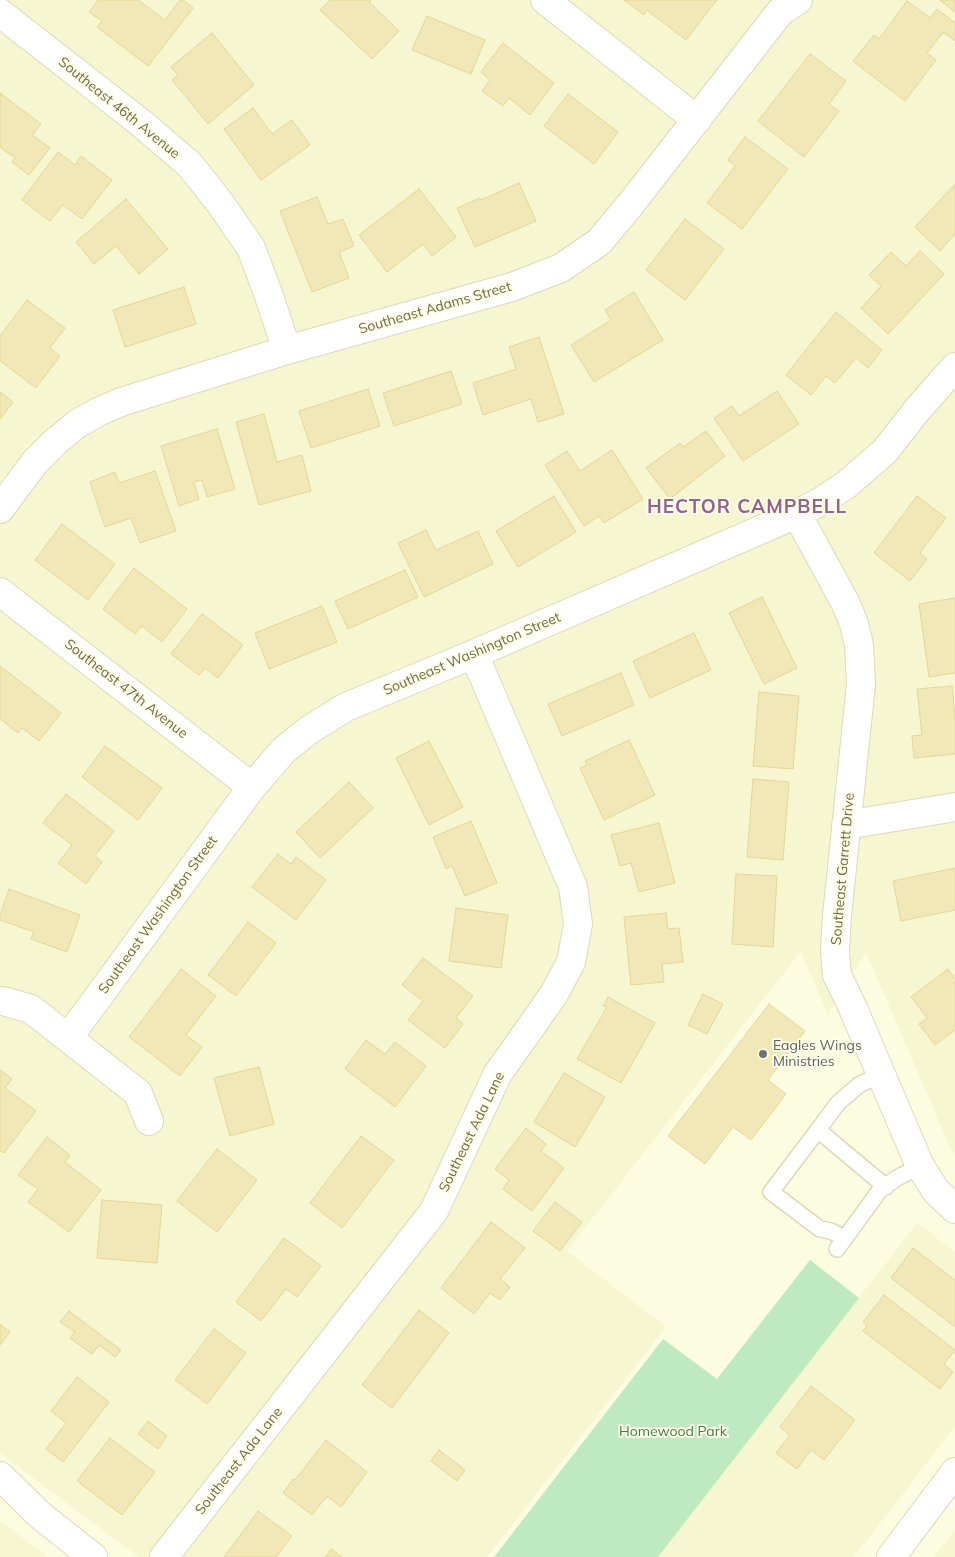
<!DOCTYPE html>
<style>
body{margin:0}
canvas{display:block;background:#fbfce0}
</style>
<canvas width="955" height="1557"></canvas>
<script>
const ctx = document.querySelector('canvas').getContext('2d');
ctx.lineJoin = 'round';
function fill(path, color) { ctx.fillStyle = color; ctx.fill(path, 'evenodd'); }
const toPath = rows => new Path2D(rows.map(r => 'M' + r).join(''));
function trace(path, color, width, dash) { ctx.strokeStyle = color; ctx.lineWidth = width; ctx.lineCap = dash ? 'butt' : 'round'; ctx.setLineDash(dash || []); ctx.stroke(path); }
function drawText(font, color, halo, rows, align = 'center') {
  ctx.font = font + ' Mulish,sans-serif'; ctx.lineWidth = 4; ctx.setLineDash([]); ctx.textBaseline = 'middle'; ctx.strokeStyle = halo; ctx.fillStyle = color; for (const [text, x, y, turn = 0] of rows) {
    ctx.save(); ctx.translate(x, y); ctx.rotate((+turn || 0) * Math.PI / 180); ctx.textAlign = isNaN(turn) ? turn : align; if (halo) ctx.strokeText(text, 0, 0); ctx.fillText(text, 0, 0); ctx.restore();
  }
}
const residential = toPath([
 [0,0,955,0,955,1159,866,952,828,1015,801,951,567,1251,666,1327,487,1557,139,1557,0,1453],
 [917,1223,955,1252,955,1426,854,1557,658,1557],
 [0,1521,48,1557,0,1557],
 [955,1530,955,1557,934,1557]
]);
const green = toPath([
 [810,1260,859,1298,658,1557,494,1557,663,1339,717,1379]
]);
const building = toPath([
 [98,0,138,0,165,20,180,0,183,0,193,8,148,66,97,27,102,21,89,12,98,0],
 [330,0,371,0,369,2,399,31,372,59,320,10,330,0],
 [624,0,717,0,686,40,647,10,644,15,624,0],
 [940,0,955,0,955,12,940,0],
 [907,1,930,18,937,9,955,23,955,41,943,32,927,53,936,60,905,101,853,61,874,35,879,39,907,1],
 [427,16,485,40,471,74,412,50,427,16],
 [212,33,254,85,208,124,172,80,178,75,171,67,212,33],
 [503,43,554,83,530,115,509,98,503,106,482,91,490,80,481,72,503,43],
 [810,54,846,81,829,104,839,111,804,157,758,121,810,54],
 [0,93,41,124,32,135,50,148,29,175,12,162,15,158,0,147,0,93],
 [568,94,618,132,594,164,544,126,568,94],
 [253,108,272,134,292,120,310,145,261,180,224,129,253,108],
 [745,137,788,169,742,229,707,203,735,166,728,160,745,137],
 [58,152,75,165,81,156,112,180,82,219,63,205,50,221,22,200,58,152],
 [519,183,536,221,475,247,457,208,480,198,481,200,519,183],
 [955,184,955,234,940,251,915,227,955,184],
 [419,189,456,237,432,256,423,244,387,272,359,235,419,189],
 [317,197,328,224,343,219,354,246,339,252,349,278,312,292,280,211,317,197],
 [126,199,168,249,139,274,116,246,94,264,76,242,126,199],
 [685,219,724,249,685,300,646,270,685,219],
 [920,251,944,274,888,334,861,308,881,286,869,275,891,252,906,266,920,251],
 [184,287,196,324,125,347,113,310,184,287],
 [634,292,663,340,594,382,571,345,611,320,605,310,634,292],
 [27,300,65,328,50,348,60,356,36,388,0,361,0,336,27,300],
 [836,312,882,350,868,368,856,358,835,383,826,376,811,395,786,375,836,312],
 [539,337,564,414,538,422,531,399,483,415,473,383,516,369,509,347,539,337],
 [451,371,462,404,394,426,383,393,451,371],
 [368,389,380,426,311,448,299,411,368,389],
 [777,391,799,424,743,461,714,418,732,406,739,416,777,391],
 [0,392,13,402,0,419,0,392],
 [264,414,277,462,302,455,311,491,259,505,236,422,264,414],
 [217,429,235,489,207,497,202,480,194,482,199,499,179,506,161,446,217,429],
 [706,431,725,456,670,499,646,468,680,443,683,447,706,431],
 [612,450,643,499,604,523,599,516,584,526,545,465,567,451,580,471,612,450],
 [155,471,176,531,140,543,131,518,105,527,90,482,115,472,119,483,155,471],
 [554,496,576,532,518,567,496,531,554,496],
 [917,496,946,518,920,553,927,559,910,581,874,553,917,496],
 [62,524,115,564,88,600,35,560,62,524],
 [426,530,436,550,478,531,493,564,424,597,398,543,426,530],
 [134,568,187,609,162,642,142,626,135,634,103,609,134,568],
 [405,570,418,597,348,629,335,601,405,570],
 [762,597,797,668,764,684,729,613,762,597],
 [955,598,955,673,929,677,919,604,955,598],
 [322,606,337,642,269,669,255,633,322,606],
 [202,614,243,645,218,678,205,668,199,675,171,654,202,614],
 [694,633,711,670,650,698,633,661,694,633],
 [0,666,61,713,39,741,22,728,18,733,0,719,0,666],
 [621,673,634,705,562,736,548,704,621,673],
 [952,686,955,715,955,754,914,758,912,736,922,735,917,689,952,686],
 [759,692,799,696,793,769,753,766,759,692],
 [629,740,655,795,604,820,580,768,587,765,585,761,629,740],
 [429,741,463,807,429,825,396,758,429,741],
 [105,746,162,788,138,820,82,777,105,746],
 [753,779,789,782,783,860,747,857,753,779],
 [349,782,373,808,320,858,296,832,349,782],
 [66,794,114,831,95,856,102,862,86,884,58,863,72,845,43,823,66,794],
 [471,821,497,883,465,896,452,866,446,869,433,837,471,821],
 [659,823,675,883,639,892,631,863,620,866,611,835,659,823],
 [278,854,291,864,296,857,326,880,296,920,252,887,278,854],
 [955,868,955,910,901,921,893,881,955,868],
 [736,874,777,876,773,947,732,944,736,874],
 [9,889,80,915,67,952,31,939,34,932,0,920,0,915,9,889],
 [456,908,508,915,501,968,449,961,456,908],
 [666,913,668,929,679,928,683,962,662,964,664,982,631,985,624,917,666,913],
 [248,922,276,943,236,996,208,975,248,922],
 [423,958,473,996,456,1018,463,1024,445,1048,408,1020,423,1001,402,985,423,958],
 [181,969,216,996,186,1035,202,1047,180,1076,129,1037,181,969],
 [948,969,955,979,955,1030,935,1045,919,1024,927,1018,911,997,948,969],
 [703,994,723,1004,707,1034,688,1025,703,994],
 [608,997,655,1023,621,1083,577,1059,607,1007,603,1006,608,997],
 [769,1004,805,1031,768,1080,786,1094,751,1140,733,1127,705,1164,668,1136,769,1004],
 [366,1040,385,1054,395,1042,426,1066,395,1107,345,1069,366,1040],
 [259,1067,274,1124,230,1136,214,1078,259,1067],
 [0,1070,12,1079,5,1088,36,1111,4,1153,0,1151,0,1070],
 [564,1073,605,1097,575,1147,534,1122,564,1073],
 [526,1128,546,1144,541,1151,564,1168,532,1211,503,1189,509,1180,495,1169,526,1128],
 [361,1136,394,1160,342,1228,310,1203,361,1136],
 [47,1137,70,1155,65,1162,101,1190,69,1232,28,1202,38,1189,18,1175,47,1137],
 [217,1149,257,1180,217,1232,177,1201,217,1149],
 [102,1200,162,1205,157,1263,97,1258,102,1200],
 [555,1202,582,1222,560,1251,533,1231,555,1202],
 [491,1222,525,1248,500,1279,510,1287,500,1300,490,1293,474,1314,441,1288,491,1222],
 [284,1238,321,1266,297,1297,286,1289,261,1321,236,1302,284,1238],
 [913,1248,955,1280,955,1327,891,1278,913,1248],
 [884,1295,955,1350,944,1364,953,1372,940,1389,863,1331,867,1325,863,1322,884,1295],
 [419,1310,449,1333,392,1408,362,1385,419,1310],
 [69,1311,121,1350,115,1357,99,1345,92,1354,70,1338,75,1332,60,1322,69,1311],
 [0,1324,10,1332,0,1345,0,1324],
 [214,1329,246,1353,207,1404,175,1380,214,1329],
 [77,1377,109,1402,63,1462,46,1449,66,1423,51,1411,77,1377],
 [811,1386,855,1420,824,1460,811,1450,797,1469,776,1453,790,1435,780,1427,811,1386],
 [148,1421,167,1436,158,1449,138,1434,148,1421],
 [110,1438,155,1472,122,1515,77,1481,110,1438],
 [326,1440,367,1472,341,1507,327,1496,312,1515,283,1493,293,1479,295,1480,326,1440],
 [439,1450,465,1470,457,1481,431,1461,439,1450],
 [258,1511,292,1536,276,1557,224,1557,258,1511],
 [331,1549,342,1557,325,1557,331,1549]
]);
const service = toPath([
 [881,1074,859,1085,838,1103,818,1130,886,1187],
 [818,1130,771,1192,820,1229,831,1231,844,1238],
 [837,1249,880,1190,897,1178,920,1166]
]);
const minor = toPath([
 [545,0,697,120],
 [0,13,141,123,190,165,220,203,251,248,269,296,287,350],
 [0,509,35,462,55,442,77,424,98,412,121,402,287,350,512,287,561,268,599,242,630,205,780,12,798,0],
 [797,514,846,604,854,624,859,645,861,684,837,916,835,951,837,975,852,1006,920,1166,936,1191,955,1209],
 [0,592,252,787],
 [846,825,955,807],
 [3,1001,31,1009,138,1093,149,1121],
 [68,1038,252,787,283,751,309,730,346,707,474,654,797,514,820,502,846,485,885,451,917,410,955,367],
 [0,1476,41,1516,93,1557],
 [164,1557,434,1211,497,1075,554,994,571,962,578,924,573,887,474,654]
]);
const tertiary = toPath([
 [891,1557,955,1472]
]);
const markers = [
 [763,1054,5,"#6b7280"]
];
const streetNames = [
 ["Southeast 46th Avenue",119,108,39],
 ["Southeast Adams Street",435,308,-16],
 ["Southeast Washington Street",472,654,-23],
 ["Southeast 47th Avenue",126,689,38],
 ["Southeast Garrett Drive",843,869,-85],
 ["Southeast Washington Street",158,915,-54],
 ["Southeast Ada Lane",472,1132,-64],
 ["Southeast Ada Lane",239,1461,-52]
];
const worshipNames = [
 ["Eagles Wings",773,1046],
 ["Ministries",773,1062]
];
const parkNames = [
 ["Homewood Park",673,1432]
];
const districtNames = [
 ["HECTOR CAMPBELL",747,507]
];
fill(residential, '#f6f6d1');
fill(green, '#bfe9c0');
fill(building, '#f2e8b7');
trace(building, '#e5d697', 1);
trace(service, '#dddab9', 18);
trace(minor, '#dddab9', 30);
trace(tertiary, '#dddab9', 30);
trace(service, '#fff', 15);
trace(minor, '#fff', 28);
trace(tertiary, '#fff', 28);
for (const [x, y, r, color] of markers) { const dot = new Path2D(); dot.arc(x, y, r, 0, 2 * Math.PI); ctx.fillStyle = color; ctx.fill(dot); trace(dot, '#feffe6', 2); }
drawText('14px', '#736a47', '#feffe6', streetNames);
drawText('14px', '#5b616d', '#feffe6', worshipNames, 'left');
drawText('14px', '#417f4a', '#feffe6', parkNames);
ctx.letterSpacing = '1px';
drawText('bold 19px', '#966291', '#feffe6', districtNames);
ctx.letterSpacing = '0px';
</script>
